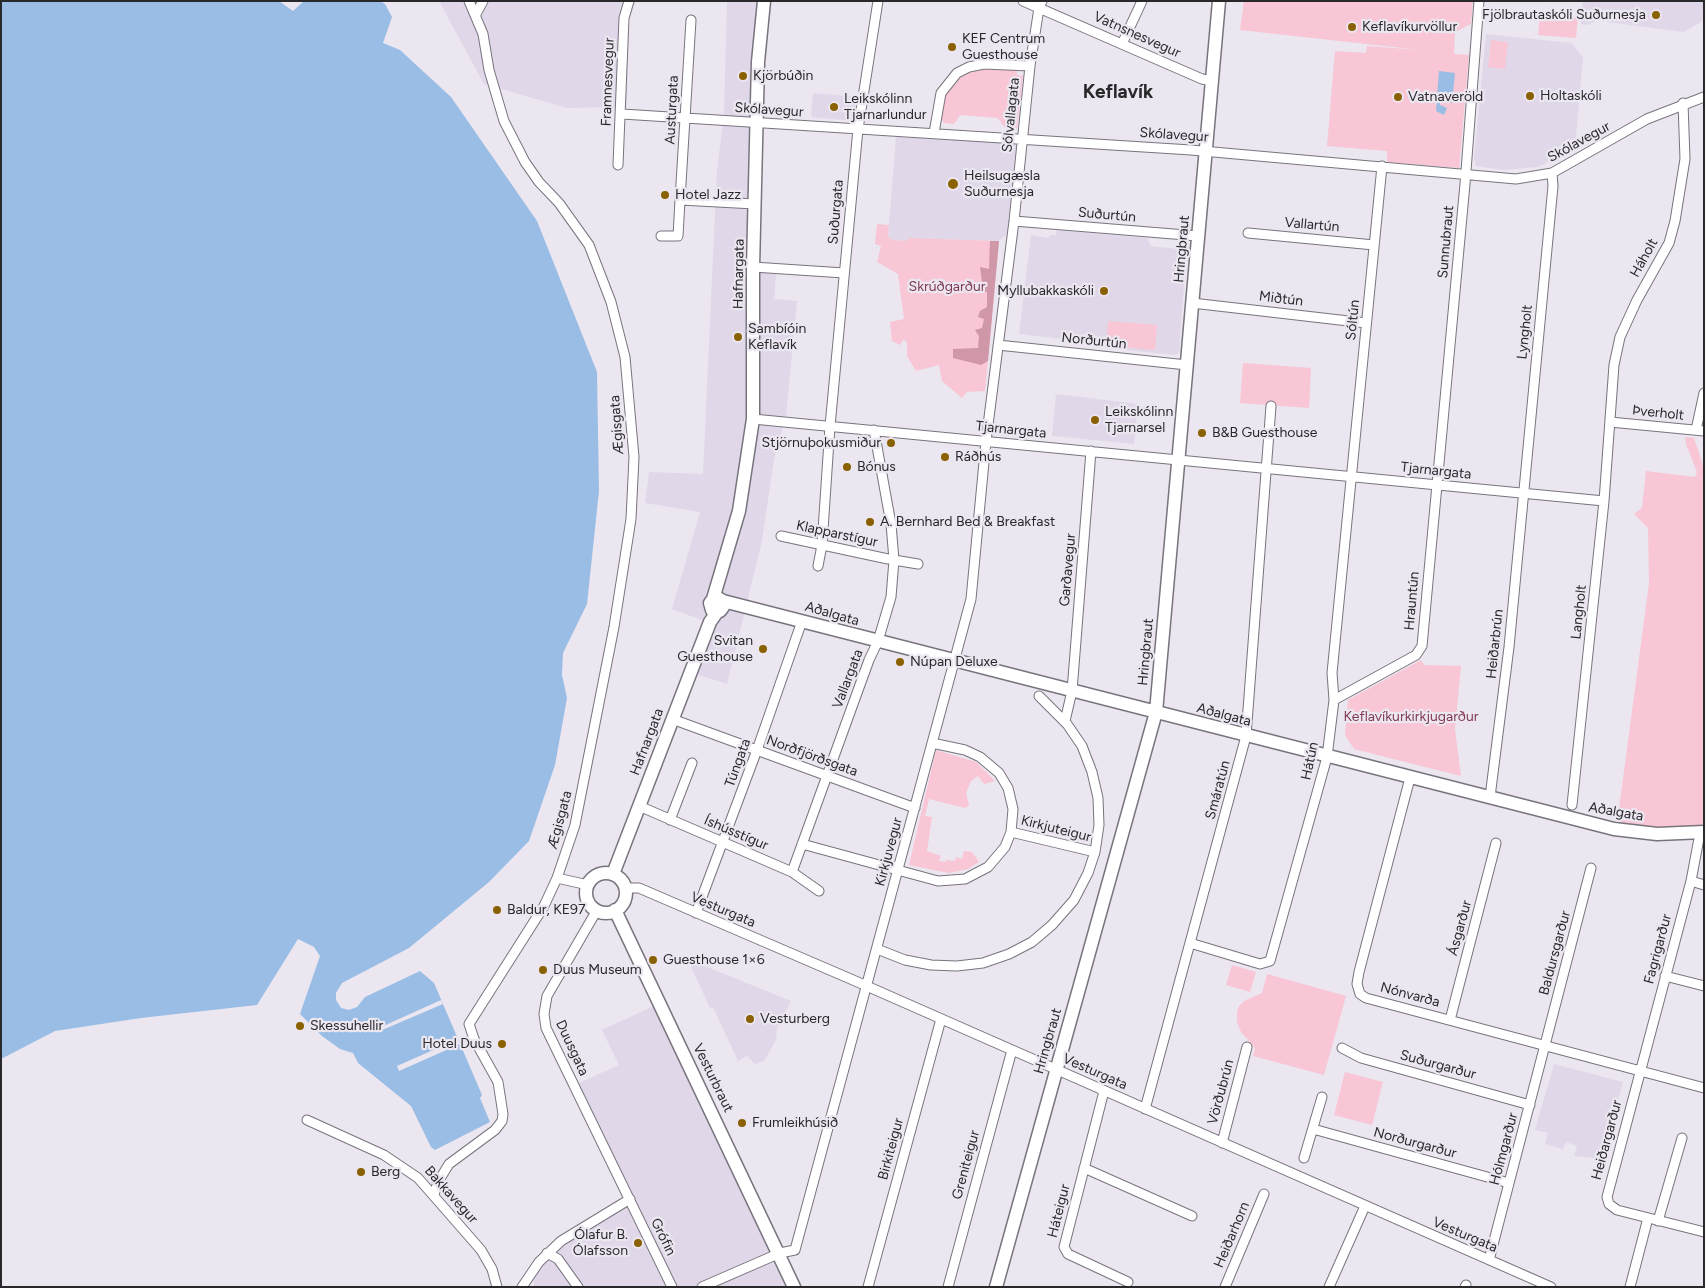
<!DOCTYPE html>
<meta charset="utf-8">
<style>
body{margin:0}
#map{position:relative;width:1705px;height:1288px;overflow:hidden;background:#ebe6f0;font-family:Figtree,sans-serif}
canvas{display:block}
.frame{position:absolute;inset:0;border:2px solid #29282b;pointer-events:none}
</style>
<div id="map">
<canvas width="1705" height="1288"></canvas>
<div class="frame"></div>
</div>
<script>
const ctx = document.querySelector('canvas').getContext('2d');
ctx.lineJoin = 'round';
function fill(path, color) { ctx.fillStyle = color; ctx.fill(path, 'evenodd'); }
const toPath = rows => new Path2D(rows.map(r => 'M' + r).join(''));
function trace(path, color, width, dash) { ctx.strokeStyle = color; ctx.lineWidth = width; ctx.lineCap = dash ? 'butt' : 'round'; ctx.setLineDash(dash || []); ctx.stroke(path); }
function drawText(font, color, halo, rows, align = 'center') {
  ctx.font = font + ' Figtree,sans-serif'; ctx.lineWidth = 4.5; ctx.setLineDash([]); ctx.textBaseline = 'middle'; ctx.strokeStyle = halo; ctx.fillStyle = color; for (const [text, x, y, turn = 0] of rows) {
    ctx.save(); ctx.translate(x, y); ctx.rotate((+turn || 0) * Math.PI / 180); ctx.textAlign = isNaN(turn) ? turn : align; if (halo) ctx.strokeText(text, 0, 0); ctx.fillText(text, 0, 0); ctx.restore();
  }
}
const built = toPath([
 [439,1,636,1,629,21,627,107,567,108,484,84],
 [727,1,767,1,761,57,755,263,777,265,774,299,797,301,786,416,774,459,762,541,727,684,689,672,704,621,672,609,700,512,645,503,649,472,703,474,717,170,724,113],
 [1583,1,1704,1,1704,20,1684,32,1607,22,1608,14,1588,25,1581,24],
 [1486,34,1571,43,1583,57,1575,148,1538,167,1503,170,1476,166,1474,159],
 [813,93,856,97,854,121,811,117],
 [896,137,1008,142,1018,144,1007,234,999,241,910,238,905,241,893,240,888,237],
 [1057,230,1147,238,1151,246,1177,249,1178,241,1187,244,1179,352,1176,355,1106,348,1099,343,1019,334,1031,235,1048,238,1051,235,1056,235],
 [1056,394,1138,404,1134,444,1052,436],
 [690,960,791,1001,777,1029,776,1040,764,1061,755,1064,747,1056,738,1061,713,1007,710,1008,689,962],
 [660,1003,794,1287,534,1287,533,1269,547,1253,630,1199,577,1084,619,1065,602,1030],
 [1554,1064,1623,1082,1602,1159,1574,1156,1577,1146,1566,1142,1563,1149,1545,1144,1548,1133,1535,1130]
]);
const green = toPath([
 [1244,1,1473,1,1471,24,1455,32,1454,54,1469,55,1459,168,1387,162,1387,151,1327,146,1335,51,1366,53,1367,46,1420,50,1240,30],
 [1540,15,1578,18,1576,38,1538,35],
 [1491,40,1508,42,1505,69,1488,67],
 [978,68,1017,69,1017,75,1023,76,1017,128,1005,128,998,118,960,115,954,124,944,123,941,118,945,95,960,74],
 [877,224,889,225,888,237,893,240,905,241,910,238,999,241,985,391,967,392,962,398,942,381,939,365,916,371,907,356,907,343,904,339,900,345,892,341,890,322,904,319,898,274,877,262,881,246,875,244],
 [1108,321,1157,325,1155,350,1106,346],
 [1243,363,1311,368,1309,408,1240,403],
 [1685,437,1694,438,1704,468,1704,824,1680,830,1617,824,1649,583,1648,528,1634,514,1642,508,1646,471,1695,477,1697,472,1686,444],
 [1421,660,1424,665,1461,666,1455,729,1461,776,1354,749,1345,735,1348,700],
 [936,750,976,762,995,781,984,784,978,776,971,781,966,793,969,805,965,808,929,799,925,816,932,817,927,851,941,856,939,861,945,862,946,860,955,861,956,857,962,859,964,851,972,852,979,862,968,869,949,873,909,865],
 [1232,965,1256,972,1250,992,1226,985],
 [1267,974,1346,996,1324,1075,1253,1056,1255,1048,1241,1032,1237,1022,1237,1011,1239,1006,1246,1000,1262,993],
 [1345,1072,1383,1082,1372,1125,1334,1115]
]);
const forest = toPath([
 [990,241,999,241,988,361,981,365,953,358,953,349,978,348,979,336,975,330,982,328,984,319,978,317,980,311,987,307,987,292,979,292,982,282,980,267,989,269]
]);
const water = toPath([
 [1,1,279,1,293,11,304,1,380,1,385,4,392,17,383,43,400,50,451,97,537,221,597,372,599,491,587,604,563,653,562,675,567,698,555,765,529,841,489,882,409,948,342,983,336,993,336,1000,341,1008,349,1010,357,1007,365,997,420,971,434,983,482,1095,480,1098,490,1122,435,1150,431,1147,411,1106,358,1063,353,1053,340,1049,322,1036,300,1014,320,956,314,947,298,939,257,1005,141,1018,55,1031,1,1059],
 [1439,71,1455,73,1452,103,1440,102,1440,105,1447,108,1444,115,1436,111]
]);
const pier = toPath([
 [441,1000,443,1004,380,1031,379,1028],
 [458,1039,460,1044,399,1071,397,1066]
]);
const street = toPath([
 [469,1,483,34,489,70,504,121,525,162,539,182,559,203,589,245,611,302,625,357,634,457,631,519,614,627,575,825,557,878,588,885],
 [1023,1,1202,79,1212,81],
 [476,14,483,1],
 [691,20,680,200,755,204],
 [1122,44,1142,1],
 [622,114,1191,150,1516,179,1552,173,1647,119,1704,97],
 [934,133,941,93,957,73,969,67,984,64,1030,66],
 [618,165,624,18,629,1],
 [1014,221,1198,236],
 [1248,233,1374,245],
 [661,236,678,236,680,200],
 [753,267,844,273],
 [1192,303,1366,323],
 [998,345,1187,365],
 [753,419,1604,501],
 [1610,422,1704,431],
 [1696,430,1704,393],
 [781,536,888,559],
 [894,560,918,564],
 [818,566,822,545,830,426,858,129,878,1],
 [1334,700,1416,655,1422,646,1465,184,1479,1],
 [672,719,915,808],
 [1065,721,1072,691,1091,451],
 [1410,778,1359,972,1357,984,1360,994,1366,998,1704,1088],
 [1490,797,1509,647,1553,186,1552,173],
 [1572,805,1604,501,1614,365,1620,337,1637,300,1669,243,1675,221,1685,159,1683,103],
 [639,806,792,872,819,891],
 [670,820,692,763],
 [1011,832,1095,852],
 [1700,833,1691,881,1607,1197,1609,1204,1617,1210,1704,1232],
 [802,844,938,881,965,879,988,867,1005,847,1011,832,1013,809,1008,788,999,773,980,757,965,750,932,743],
 [792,872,869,660,878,641,891,597,894,560,891,524,874,430],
 [1691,881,1704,885],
 [626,888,639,888,853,980,1551,1287],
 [597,910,547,996,544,1014,546,1028,672,1287],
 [696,913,757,750,802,621],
 [1190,943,1260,964,1270,961,1327,757,1334,700,1332,673,1382,166],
 [877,949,905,960,931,965,957,966,983,963,1009,954,1032,942,1052,925,1074,900,1088,873,1095,852,1099,825,1098,798,1092,772,1082,746,1067,724,1039,696],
 [1665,976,1704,986],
 [1450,1020,1496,843],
 [1342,1048,1361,1058,1530,1105],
 [1104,1091,1064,1247,1068,1254,1128,1282],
 [1145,1109,1246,736,1271,406],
 [307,1120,384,1155,418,1178,481,1250,492,1269,497,1287],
 [1313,1129,1509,1183],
 [1222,1143,1247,1047],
 [1304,1158,1322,1097],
 [1084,1168,1192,1216],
 [434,1195,438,1182,449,1164,495,1130,502,1121,503,1114,498,1082,474,1039,469,1024,544,906,557,878],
 [1658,1221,1682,1138],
 [547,1253,558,1259,578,1287],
 [1489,1260,1591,868],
 [522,1287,539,1262,561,1241,630,1199],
 [702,1287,780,1253,795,1250,971,599,986,441,1014,221,1030,66,1039,8,1042,1],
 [868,1287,941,1019],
 [948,1287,1012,1050],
 [1225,1287,1264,1194],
 [1329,1287,1365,1206],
 [1465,1287,1466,1285],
 [1630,1287,1648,1218]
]);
const secondary = toPath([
 [713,599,718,598,723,601,723,607,720,611,712,610,710,603,713,599,739,511,753,419,753,267,758,62,764,1],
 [723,601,1614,829,1657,834,1704,832],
 '586 893a20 20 0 1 1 40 0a20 20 0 1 1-40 0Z',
 [613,874,710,622,717,612],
 [615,910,794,1287],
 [996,1287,1156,712,1219,1]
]);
const markers = [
 [1656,15,5,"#896100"],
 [1352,27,5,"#896100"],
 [952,47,5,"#896100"],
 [743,76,5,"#896100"],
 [1530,96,5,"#896100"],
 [1398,97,5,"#896100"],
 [834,107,5,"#896100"],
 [953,184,6,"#896100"],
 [665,195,5,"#896100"],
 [1104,291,5,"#896100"],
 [738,337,5,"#896100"],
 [1095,420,5,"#896100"],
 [1202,433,5,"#896100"],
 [891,443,5,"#896100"],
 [945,457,5,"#896100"],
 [847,467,5,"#896100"],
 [870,522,5,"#896100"],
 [763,649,5,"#896100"],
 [900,662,5,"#896100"],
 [497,910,5,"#896100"],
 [653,960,5,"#896100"],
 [543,970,5,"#896100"],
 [750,1019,5,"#896100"],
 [300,1026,5,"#896100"],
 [502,1044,5,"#896100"],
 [742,1123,5,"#896100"],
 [361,1172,5,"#896100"],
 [638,1243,5,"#896100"]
];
const poiNames = [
 ["Fjölbrautaskóli Suðurnesja",1646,15,"right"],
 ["Keflavíkurvöllur",1362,27],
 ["KEF Centrum",962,39],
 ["Guesthouse",962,55],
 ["Kjörbúðin",753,76],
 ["Holtaskóli",1540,96],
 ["Vatnaveröld",1408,97],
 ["Leikskólinn",844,99],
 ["Tjarnarlundur",844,115],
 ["Heilsugæsla",964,176],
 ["Suðurnesja",964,192],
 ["Hotel Jazz",675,195],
 ["Myllubakkaskóli",1094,291,"right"],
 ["Sambíóin",748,329],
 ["Keflavík",748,345],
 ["Leikskólinn",1105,412],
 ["Tjarnarsel",1105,428],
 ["B&B Guesthouse",1212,433],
 ["Stjörnuþokusmiður",881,443,"right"],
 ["Ráðhús",955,457],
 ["Bónus",857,467],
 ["A. Bernhard Bed & Breakfast",880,522],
 ["Svitan",753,641,"right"],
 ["Guesthouse",753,657,"right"],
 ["Núpan Deluxe",910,662],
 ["Baldur, KE97",507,910],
 ["Guesthouse 1×6",663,960],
 ["Duus Museum",553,970],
 ["Vesturberg",760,1019],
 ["Skessuhellir",310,1026],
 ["Hotel Duus",492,1044,"right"],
 ["Frumleikhúsið",752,1123],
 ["Berg",371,1172],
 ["Ólafur B.",628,1235,"right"],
 ["Ólafsson",628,1251,"right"]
];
const streetNames = [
 ["Vatnsnesvegur",1137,35,24],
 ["Framnesvegur",608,82,-88],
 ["Austurgata",672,110,-87],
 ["Skólavegur",769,110,4],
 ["Sólvallagata",1011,115,-84],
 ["Skólavegur",1174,135,4],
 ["Skólavegur",1579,142,-29],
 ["Suðurgata",836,212,-85],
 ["Suðurtún",1107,215,5],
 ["Vallartún",1312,225,5],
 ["Sunnubraut",1446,242,-85],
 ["Hringbraut",1182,249,-85],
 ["Háholt",1644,258,-61],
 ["Hafnargata",739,274,-89],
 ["Miðtún",1281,299,7],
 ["Sóltún",1353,320,-84],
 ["Lyngholt",1525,332,-84],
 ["Norðurtún",1094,341,6],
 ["Þverholt",1658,413,6],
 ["Ægisgata",617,425,-94],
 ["Tjarnargata",1011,430,6],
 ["Tjarnargata",1436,471,6],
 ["Klapparstígur",837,534,12],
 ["Garðavegur",1068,570,-85],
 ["Hrauntún",1412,601,-85],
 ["Langholt",1579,612,-84],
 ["Aðalgata",832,614,16],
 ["Heiðarbrún",1495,644,-84],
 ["Hringbraut",1146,652,-85],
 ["Vallargata",848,679,-69],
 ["Aðalgata",1224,715,15],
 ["Hafnargata",647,742,-69],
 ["Norðfjörðsgata",812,756,20],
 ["Hátún",1310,761,-78],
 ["Túngata",738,763,-70],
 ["Smáratún",1218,790,-75],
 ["Aðalgata",1616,812,10],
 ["Ægisgata",560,820,-75],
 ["Kirkjuteigur",1056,829,14],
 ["Íshússtígur",736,833,23],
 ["Kirkjuvegur",889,852,-75],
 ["Vesturgata",723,910,23],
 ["Ásgarður",1460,928,-75],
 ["Fagrigarður",1658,949,-75],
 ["Baldursgarður",1555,953,-75],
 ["Nónvarða",1410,995,15],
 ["Hringbraut",1048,1041,-74],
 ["Duusgata",572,1048,65],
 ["Suðurgarður",1438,1065,15],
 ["Vesturgata",1095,1072,24],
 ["Vesturbraut",713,1078,64],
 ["Vörðubrún",1221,1092,-75],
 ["Heiðargarður",1607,1140,-75],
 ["Norðurgarður",1415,1143,15],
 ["Birkiteigur",891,1149,-75],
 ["Hólmgarður",1504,1149,-75],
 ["Greniteigur",966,1165,-75],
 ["Bakkavegur",451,1195,48],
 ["Háteigur",1059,1211,-76],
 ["Heiðarhorn",1232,1235,-67],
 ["Vesturgata",1465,1235,23],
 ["Grófin",663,1237,64]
];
const parkNames = [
 ["Skrúðgarður",947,287],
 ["Keflavíkurkirkjugarður",1411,717]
];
const districtNames = [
 ["Keflavík",1118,92]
];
fill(built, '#e0d8e9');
fill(green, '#f8c6d4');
fill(forest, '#cf97a7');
fill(water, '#99bde5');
fill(pier, '#ebe6f0');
trace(street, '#78747e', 11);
trace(secondary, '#78747e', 15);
trace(street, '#fff', 9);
trace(secondary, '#fff', 12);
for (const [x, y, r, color] of markers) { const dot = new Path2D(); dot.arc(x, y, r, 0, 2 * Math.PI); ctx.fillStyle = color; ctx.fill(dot); trace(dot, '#ebe6f0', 2); }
drawText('14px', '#29282b', '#ebe6f0', poiNames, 'left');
drawText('14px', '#29282b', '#ebe6f0', streetNames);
drawText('14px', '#803b53', '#ebe6f0', parkNames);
drawText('bold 19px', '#29282b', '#ebe6f0', districtNames);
</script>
